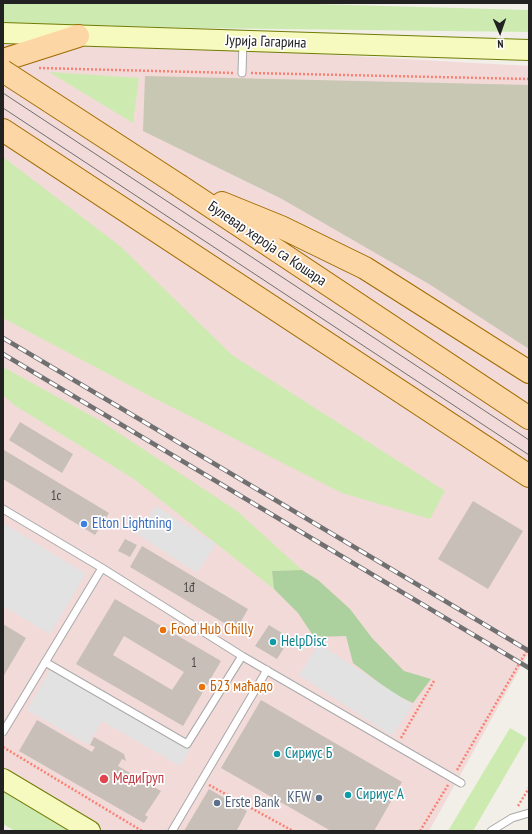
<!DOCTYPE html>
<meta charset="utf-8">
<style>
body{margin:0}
#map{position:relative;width:532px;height:834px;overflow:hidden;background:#f2efe9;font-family:"PT Sans Narrow",sans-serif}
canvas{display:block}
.frame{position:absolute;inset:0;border:4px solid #222;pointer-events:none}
.north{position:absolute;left:480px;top:12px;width:40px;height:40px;-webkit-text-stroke:3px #fff;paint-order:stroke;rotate:178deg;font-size:11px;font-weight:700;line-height:16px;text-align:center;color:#222}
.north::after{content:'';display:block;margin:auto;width:14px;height:18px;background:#222;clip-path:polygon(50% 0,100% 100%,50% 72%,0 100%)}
</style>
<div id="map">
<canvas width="532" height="834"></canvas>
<div class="frame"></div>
<div class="north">N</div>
</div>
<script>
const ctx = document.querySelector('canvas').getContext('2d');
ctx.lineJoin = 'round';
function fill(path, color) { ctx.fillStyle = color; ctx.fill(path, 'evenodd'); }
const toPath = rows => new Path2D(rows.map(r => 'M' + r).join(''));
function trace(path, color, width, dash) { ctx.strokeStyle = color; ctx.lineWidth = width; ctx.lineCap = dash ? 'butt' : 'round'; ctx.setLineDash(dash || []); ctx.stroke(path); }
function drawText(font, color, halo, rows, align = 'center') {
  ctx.font = font + ' "PT Sans Narrow",sans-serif'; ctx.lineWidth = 3.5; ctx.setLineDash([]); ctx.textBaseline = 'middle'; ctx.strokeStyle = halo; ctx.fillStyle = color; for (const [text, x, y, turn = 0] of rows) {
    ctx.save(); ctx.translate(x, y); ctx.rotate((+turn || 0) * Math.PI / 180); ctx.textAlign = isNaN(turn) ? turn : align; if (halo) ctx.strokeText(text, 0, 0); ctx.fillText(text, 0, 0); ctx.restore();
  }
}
const commercial = toPath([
 [3,42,155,45,529,66,529,652,429,831,97,831,3,774]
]);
const construction = toPath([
 [145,76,529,85,529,349,429,284,282,199,143,131]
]);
const grass = toPath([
 [3,3,278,3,529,10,529,32,196,28,3,23],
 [49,72,139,78,133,123],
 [3,157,120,246,232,355,445,491,430,519,342,493,148,395,3,318],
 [3,367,99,420,237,511,302,570,272,571,274,589,134,479,14,405,3,395],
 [510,728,527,738,473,831,448,831],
 [3,792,70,831,15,831,3,824]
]);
const forest = toPath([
 [302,570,318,580,350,609,372,638,404,671,431,679,413,703,394,694,353,663,346,636,314,637,298,613,274,589,272,571]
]);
const parking = toPath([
 [156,506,216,544,197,573,137,534],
 [3,523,86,574,50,634,3,606],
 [319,644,413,705,392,736,299,675],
 [51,668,190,749,180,766,102,721,88,745,27,710]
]);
const building = toPath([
 [20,422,73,454,62,473,9,440],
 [4,450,109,513,95,535,3,479],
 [473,501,523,531,488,589,438,559],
 [125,539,137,545,130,557,118,551],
 [142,546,248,609,236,630,130,567],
 [115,599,221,661,183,726,76,664],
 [124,636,184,672,172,690,113,655],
 [3,624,26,638,3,677],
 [269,625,290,638,277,659,255,646],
 [261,700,402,782,374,831,331,831,221,768],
 [37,720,92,752,95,747,90,745,94,737,124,754,126,761,122,759,118,766,161,791,145,815,148,817,144,823,19,751],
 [209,789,247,811,237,830,239,831,184,831]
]);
const path = toPath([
 [39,68,234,73],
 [251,73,529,79],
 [401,738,434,681],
 [3,747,142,831],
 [457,770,529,647],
 [209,785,293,831],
 [518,806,529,788],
 [420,831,448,785]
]);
const lane = toPath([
 [242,73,243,41],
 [3,509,102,568,242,656,461,783],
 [45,662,187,744,242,656],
 [3,732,102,568],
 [172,831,267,670],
 [491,831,512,818,529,813]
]);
const secondary = toPath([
 [3,33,529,50],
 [3,779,90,831]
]);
const primary = toPath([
 [3,60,78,36],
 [3,130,529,476],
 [180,186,529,418],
 [222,203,281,227,365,268,529,372]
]);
const tram = toPath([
 [3,93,529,440],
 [3,108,529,455]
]);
const rail = toPath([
 [3,338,529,651],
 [3,354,529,668]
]);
const primaryBridge = toPath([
 [3,71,180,186]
]);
const markers = [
 [84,524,4,"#3f7fe0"],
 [163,630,4,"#e8710a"],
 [273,642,4,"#0f9aa8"],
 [202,687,4,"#e8710a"],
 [277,754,4,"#0f9aa8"],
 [104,779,5,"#e0444e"],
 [348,795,4,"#0f9aa8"],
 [319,798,4,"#5c6f8a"],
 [217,803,4,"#5c6f8a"]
];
const numberNames = [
 ["1c",56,496],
 ["1đ",189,588],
 ["1",194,663]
];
const streetNames = [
 ["Јурија Гагарина",266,42,2],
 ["Булевар хероја са Кошара",267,244,34]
];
const shopNames = [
 ["Elton Lightning",92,524]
];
const foodNames = [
 ["Food Hub Chilly",171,630],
 ["Б23 маћадо",210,687]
];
const cultureNames = [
 ["HelpDisc",281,642],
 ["Сириус Б",285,754],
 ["Сириус А",356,795]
];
const healthNames = [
 ["МедиГруп",113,779]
];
const serviceNames = [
 ["KFW",311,798],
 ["Erste Bank",225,803,"left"]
];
fill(commercial, '#f2dad9');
fill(construction, '#c7c7b4');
fill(grass, '#cdebb0');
fill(forest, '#add19e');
fill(parking, '#e2e2e2');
fill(building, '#c7bfb8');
trace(lane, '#a9a9a9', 9);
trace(secondary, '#707d05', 22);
trace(primary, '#a06b00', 24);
trace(path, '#fa8072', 2.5, [2, 2]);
trace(lane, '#fff', 7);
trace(secondary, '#f7fabf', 20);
trace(primary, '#fcd6a4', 22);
trace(tram, '#707070', 1);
trace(rail, '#707070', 4.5);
trace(rail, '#fff', 3, [9]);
trace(primaryBridge, '#a06b00', 24, []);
trace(primaryBridge, '#fcd6a4', 22);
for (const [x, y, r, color] of markers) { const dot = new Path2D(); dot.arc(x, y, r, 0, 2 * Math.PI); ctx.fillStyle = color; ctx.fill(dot); trace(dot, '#fff', 1.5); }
drawText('13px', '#4b4948', null, numberNames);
drawText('15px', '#222', '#fff', streetNames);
drawText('15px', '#366cbe', '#fff', shopNames, 'left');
drawText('15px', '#c56008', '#fff', foodNames, 'left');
drawText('15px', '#0d838f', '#fff', cultureNames, 'left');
drawText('15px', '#be3a42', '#fff', healthNames, 'left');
drawText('15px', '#4e5e75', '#fff', serviceNames, 'right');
</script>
